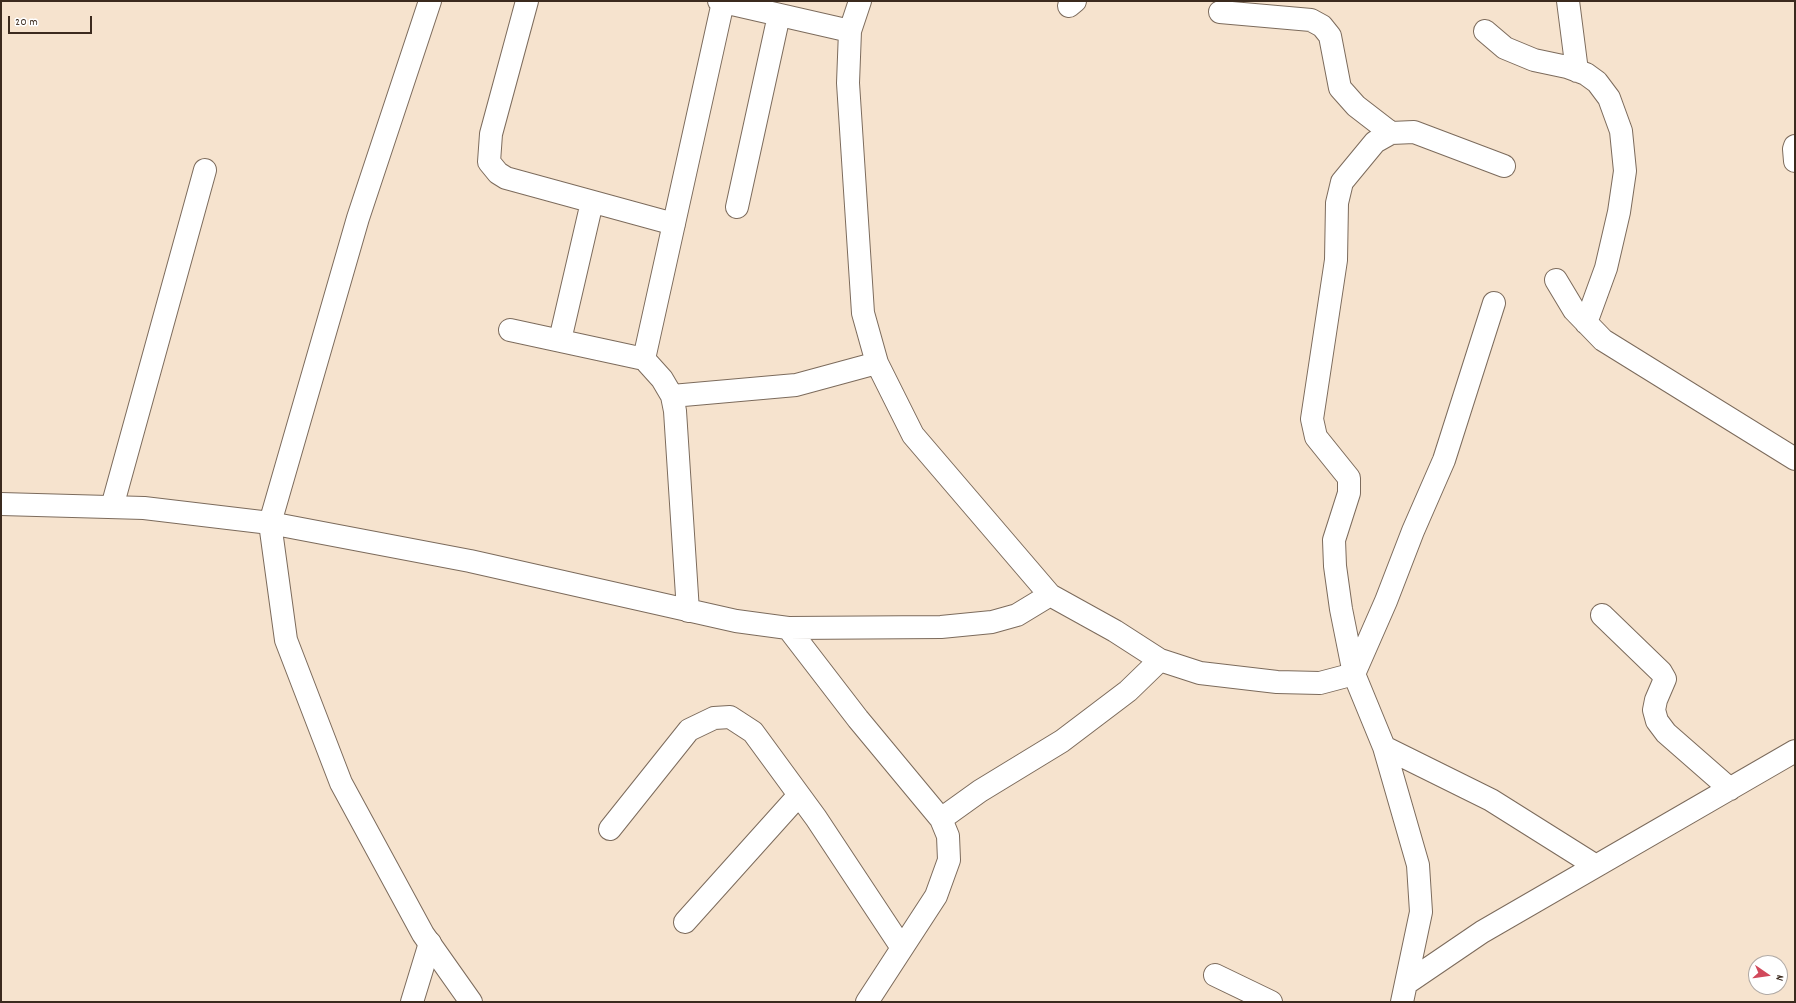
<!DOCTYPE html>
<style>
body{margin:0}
#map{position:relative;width:1796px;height:1003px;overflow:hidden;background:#f6e3ce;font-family:Dekko,sans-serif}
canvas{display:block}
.frame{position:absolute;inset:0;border:2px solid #3b2a1e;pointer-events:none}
.north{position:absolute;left:1748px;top:955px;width:40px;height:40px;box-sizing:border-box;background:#fff;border:1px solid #b1aaa5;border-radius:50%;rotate:103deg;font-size:11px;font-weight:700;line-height:16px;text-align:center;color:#3b2a1e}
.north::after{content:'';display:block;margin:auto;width:14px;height:18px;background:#d1495b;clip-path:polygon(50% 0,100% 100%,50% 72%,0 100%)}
.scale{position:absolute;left:8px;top:16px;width:84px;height:18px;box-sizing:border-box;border:2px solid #3b2a1e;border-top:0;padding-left:5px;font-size:12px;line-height:14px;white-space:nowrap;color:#3b2a1e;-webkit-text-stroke:3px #fff;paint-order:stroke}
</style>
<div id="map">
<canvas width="1796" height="1003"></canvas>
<div class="frame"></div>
<div class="north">N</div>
<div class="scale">20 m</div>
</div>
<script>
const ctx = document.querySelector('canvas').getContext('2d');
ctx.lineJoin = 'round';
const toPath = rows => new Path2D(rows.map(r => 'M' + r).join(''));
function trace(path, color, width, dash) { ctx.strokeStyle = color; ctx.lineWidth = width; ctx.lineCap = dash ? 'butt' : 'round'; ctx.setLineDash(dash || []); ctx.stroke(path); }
const street = toPath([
 [527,1,491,134,489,162,498,173,506,178,674,224],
 [719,1,850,31],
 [860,1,850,31,848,83,863,313,877,363,913,435,1050,595,1115,631,1160,660,1200,673,1277,682,1320,683,1354,674,1386,601,1413,531,1444,460,1494,303],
 [1568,1,1577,71],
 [1069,6,1075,1],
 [1220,12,1311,20,1322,26,1330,36,1340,88,1356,106,1391,133],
 [1485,31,1505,48,1534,60,1567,67,1586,74,1597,82,1609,98,1621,131,1625,171,1619,212,1606,268,1586,323],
 [1795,146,1794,149,1795,161],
 [737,207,779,15],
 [1556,280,1574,310,1603,340,1795,459],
 [510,330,644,359,662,379,672,396,675,411,688,611],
 [560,340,592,202],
 [644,359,723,2],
 [672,396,796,385,877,363],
 [112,507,205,170],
 [270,523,470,561,736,621,788,628,941,627,992,622,1017,615,1050,595],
 [1602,615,1661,672,1665,679,1656,700,1654,710,1657,721,1666,733,1730,789],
 [788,628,858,719,941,819,948,836,949,860,936,896,867,1002],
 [1384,747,1491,800,1596,866],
 [941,819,980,791,1062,741,1128,691,1160,660],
 [610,829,689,730,714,718,730,717,753,732,816,818,902,948],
 [685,922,799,795],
 [1215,975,1271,1002],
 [1407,983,1482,932,1795,751],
 [412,1002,430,943],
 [1402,1002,1421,912,1418,865,1384,747,1354,674,1341,609,1335,566,1334,540,1349,493,1349,478,1316,437,1312,419,1336,260,1337,203,1342,182,1375,142,1391,133,1414,132,1504,166]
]);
const secondary = toPath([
 [430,1,358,218,270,523,286,640,341,783,423,934,471,1002],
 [1,504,144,508,270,523]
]);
trace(street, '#7c6b5c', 24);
trace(secondary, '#7c6b5c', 24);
trace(street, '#fff', 22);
trace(secondary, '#fff', 22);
</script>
